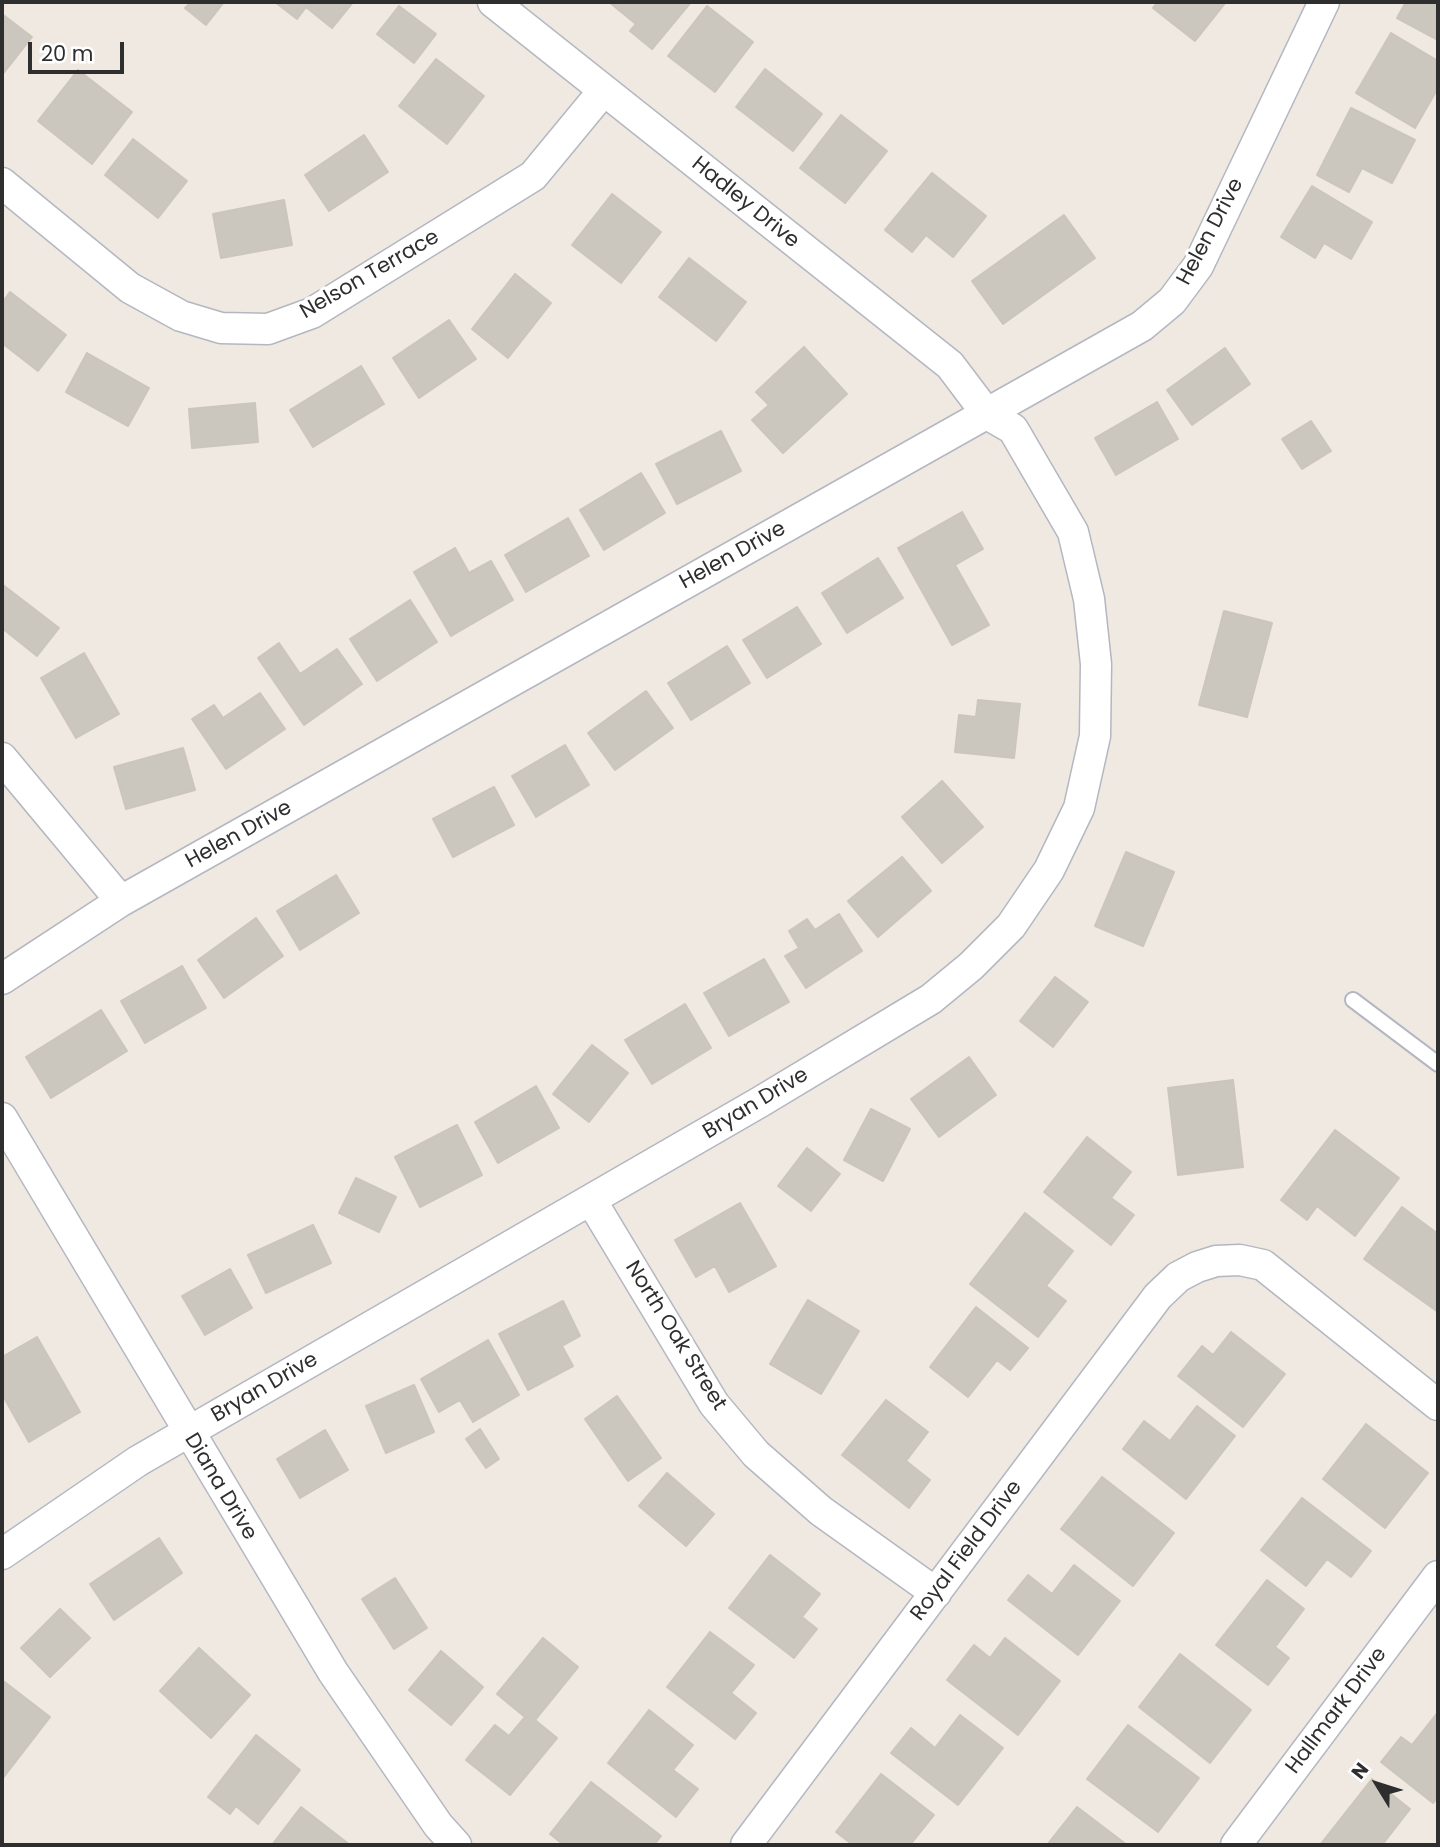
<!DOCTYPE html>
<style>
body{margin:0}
#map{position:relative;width:1440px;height:1847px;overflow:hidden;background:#efe9e1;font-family:Poppins,sans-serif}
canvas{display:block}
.frame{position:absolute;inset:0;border:4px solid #2e2e2e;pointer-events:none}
.north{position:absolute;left:1342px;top:1749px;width:70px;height:70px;-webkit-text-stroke:5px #fff;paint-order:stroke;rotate:308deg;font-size:19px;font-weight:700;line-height:28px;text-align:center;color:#2e2e2e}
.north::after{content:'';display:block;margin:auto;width:24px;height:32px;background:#2e2e2e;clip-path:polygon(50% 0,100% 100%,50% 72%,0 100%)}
.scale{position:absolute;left:28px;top:42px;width:96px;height:32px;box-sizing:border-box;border:4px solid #2e2e2e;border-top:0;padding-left:9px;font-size:21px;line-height:24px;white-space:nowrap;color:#2e2e2e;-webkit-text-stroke:5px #fff;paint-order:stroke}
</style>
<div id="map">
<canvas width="1440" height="1847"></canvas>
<div class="frame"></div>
<div class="north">N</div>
<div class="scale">20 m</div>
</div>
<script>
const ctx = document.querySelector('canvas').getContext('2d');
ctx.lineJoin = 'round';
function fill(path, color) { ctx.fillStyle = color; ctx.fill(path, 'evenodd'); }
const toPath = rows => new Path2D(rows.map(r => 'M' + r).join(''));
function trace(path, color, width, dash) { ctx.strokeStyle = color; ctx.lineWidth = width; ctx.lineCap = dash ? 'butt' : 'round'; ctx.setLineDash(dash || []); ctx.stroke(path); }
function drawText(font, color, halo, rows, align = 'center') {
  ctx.font = font + ' Poppins,sans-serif'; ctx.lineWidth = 6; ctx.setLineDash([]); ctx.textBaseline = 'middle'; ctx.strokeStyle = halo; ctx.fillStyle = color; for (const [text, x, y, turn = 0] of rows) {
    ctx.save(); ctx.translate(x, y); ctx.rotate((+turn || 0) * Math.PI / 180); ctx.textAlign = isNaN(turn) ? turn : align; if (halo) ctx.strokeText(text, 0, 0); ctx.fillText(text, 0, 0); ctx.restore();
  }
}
const building = toPath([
 [191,2,224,2,206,25,185,8,191,2],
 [275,2,353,2,332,28,306,7,297,19,275,2],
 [609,2,691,2,652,49,630,31,636,24,609,2],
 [1158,2,1226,2,1195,41,1153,8,1158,2],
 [1406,2,1438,2,1438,40,1397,18,1406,2],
 [399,6,436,34,414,63,377,34,399,6],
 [707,6,753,42,715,92,668,56,707,6],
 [2,14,32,37,2,75,2,14],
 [1391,33,1438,61,1438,88,1415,128,1356,93,1391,33],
 [436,59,484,96,447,144,399,106,436,59],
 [765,69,822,114,793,151,736,107,765,69],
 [78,70,132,112,92,164,38,121,78,70],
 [1351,108,1415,140,1392,183,1362,168,1349,192,1317,175,1351,108],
 [841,115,887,151,845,203,800,168,841,115],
 [364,135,388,172,329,211,305,175,364,135],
 [133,139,187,181,158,218,105,175,133,139],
 [932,173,986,216,953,257,926,235,912,252,885,230,932,173],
 [1312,186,1372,222,1351,259,1324,243,1315,258,1281,237,1312,186],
 [612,194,661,232,621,283,572,245,612,194],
 [284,200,292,245,221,258,213,214,284,200],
 [1064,215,1095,258,1003,324,972,281,1064,215],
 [689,258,746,302,716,341,659,297,689,258],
 [515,274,551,303,508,358,472,329,515,274],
 [10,292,66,335,38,371,2,343,2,303,10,292],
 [449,320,476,359,419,398,393,358,449,320],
 [804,347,847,394,783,453,752,420,769,405,756,392,804,347],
 [1225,348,1250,384,1192,425,1167,390,1225,348],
 [87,353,149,388,128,426,66,392,87,353],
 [361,366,384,404,313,447,290,410,361,366],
 [1157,402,1178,439,1116,475,1095,438,1157,402],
 [255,403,258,442,192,448,189,409,255,403],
 [1311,421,1331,451,1302,469,1282,439,1311,421],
 [721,431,741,471,677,504,656,464,721,431],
 [641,473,665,513,604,550,580,510,641,473],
 [962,512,983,549,955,565,989,625,952,645,898,548,962,512],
 [568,518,589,556,526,592,505,555,568,518],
 [455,548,469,573,491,561,513,600,451,636,414,572,455,548],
 [878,558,903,598,847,633,822,593,878,558],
 [3,585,59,628,37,656,2,628,3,585],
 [410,600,437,642,377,681,350,639,410,600],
 [797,607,821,644,767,678,743,640,797,607],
 [1224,611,1272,623,1247,717,1199,705,1224,611],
 [279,643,300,674,337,649,362,684,304,725,258,658,279,643],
 [727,646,750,683,691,720,668,683,727,646],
 [84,653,119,714,76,738,41,678,84,653],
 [646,691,673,728,615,770,588,733,646,691],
 [260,693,285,729,226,769,192,719,214,705,223,718,260,693],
 [978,700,1020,704,1014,758,955,752,959,715,976,717,978,700],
 [565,745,589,785,536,817,512,776,565,745],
 [183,748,195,790,126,809,114,767,183,748],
 [942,781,983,827,942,863,902,817,942,781],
 [494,787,514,825,453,857,433,819,494,787],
 [1126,852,1174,872,1143,946,1095,926,1126,852],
 [902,857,931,891,878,937,848,901,902,857],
 [336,875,359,913,300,950,277,911,336,875],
 [839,914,862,951,806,988,785,956,799,948,789,931,807,919,815,930,839,914],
 [256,918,283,956,224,998,198,960,256,918],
 [764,959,789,1002,729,1036,704,993,764,959],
 [182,966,206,1008,145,1043,121,1001,182,966],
 [1055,977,1088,1002,1053,1047,1020,1021,1055,977],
 [685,1004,711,1048,652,1084,625,1040,685,1004],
 [101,1010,127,1051,51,1098,26,1057,101,1010],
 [592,1045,628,1073,589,1122,553,1094,592,1045],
 [969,1057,996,1095,939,1137,911,1099,969,1057],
 [1233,1080,1243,1167,1178,1175,1168,1088,1233,1080],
 [536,1086,559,1128,498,1163,475,1122,536,1086],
 [871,1109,910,1129,883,1181,844,1160,871,1109],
 [457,1125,482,1175,420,1207,395,1157,457,1125],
 [1335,1130,1399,1178,1355,1236,1317,1206,1307,1220,1281,1200,1335,1130],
 [1087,1137,1131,1172,1111,1198,1134,1215,1111,1245,1044,1192,1087,1137],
 [807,1148,840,1174,811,1211,778,1186,807,1148],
 [356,1178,396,1197,379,1232,339,1213,356,1178],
 [740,1203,776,1266,729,1292,715,1266,696,1277,675,1240,740,1203],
 [1402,1207,1438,1234,1438,1312,1364,1259,1402,1207],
 [1025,1213,1073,1251,1046,1286,1066,1301,1038,1337,970,1284,1025,1213],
 [313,1225,331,1263,266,1293,248,1255,313,1225],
 [230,1269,252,1308,205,1335,182,1296,230,1269],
 [808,1300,859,1331,821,1394,770,1364,808,1300],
 [563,1301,580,1336,562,1346,573,1366,528,1390,499,1334,563,1301],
 [976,1307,1028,1348,1010,1370,997,1360,968,1397,930,1367,976,1307],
 [1231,1332,1285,1374,1243,1427,1178,1376,1202,1346,1213,1355,1231,1332],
 [37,1337,80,1412,29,1442,2,1394,2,1357,37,1337],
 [488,1340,519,1395,473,1422,460,1400,439,1412,421,1379,488,1340],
 [414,1385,434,1432,386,1453,366,1406,414,1385],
 [617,1396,661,1458,628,1481,585,1419,617,1396],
 [886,1400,928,1432,906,1461,930,1480,909,1508,842,1455,886,1400],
 [1197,1406,1235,1436,1186,1499,1123,1449,1144,1421,1170,1441,1197,1406],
 [1366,1424,1428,1473,1385,1528,1323,1479,1366,1424],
 [480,1429,499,1459,486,1468,466,1439,480,1429],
 [325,1430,348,1470,300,1498,277,1459,325,1430],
 [667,1473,714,1514,686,1546,639,1506,667,1473],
 [1102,1477,1174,1533,1133,1586,1061,1529,1102,1477],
 [1302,1498,1371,1551,1351,1577,1327,1559,1306,1586,1261,1550,1302,1498],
 [159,1538,182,1573,114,1620,90,1584,159,1538],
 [770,1555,820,1594,802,1617,817,1629,794,1658,729,1608,770,1555],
 [1074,1565,1120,1601,1078,1655,1008,1600,1028,1575,1052,1594,1074,1565],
 [395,1578,427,1628,394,1649,362,1599,395,1578],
 [1267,1580,1304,1609,1275,1647,1289,1658,1268,1685,1216,1645,1267,1580],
 [60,1609,90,1638,50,1677,21,1648,60,1609],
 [710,1632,754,1665,731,1693,756,1713,735,1739,667,1687,710,1632],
 [543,1638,578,1667,535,1720,557,1738,510,1795,466,1760,495,1725,509,1736,525,1717,497,1694,543,1638],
 [1005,1638,1060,1681,1018,1735,947,1680,974,1645,990,1658,1005,1638],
 [199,1648,250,1695,211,1738,160,1691,199,1648],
 [441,1651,483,1687,451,1725,409,1690,441,1651],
 [1180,1654,1251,1710,1210,1763,1139,1707,1180,1654],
 [2,1680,50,1717,3,1778,2,1777,2,1680],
 [649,1710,693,1745,673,1770,698,1789,676,1817,608,1763,649,1710],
 [1438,1712,1438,1797,1433,1803,1381,1762,1401,1737,1412,1745,1438,1712],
 [960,1715,1003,1748,958,1805,891,1753,911,1728,935,1748,960,1715],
 [1128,1725,1199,1778,1158,1832,1087,1779,1128,1725],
 [256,1735,300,1770,258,1824,236,1806,230,1814,208,1797,256,1735],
 [881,1774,934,1815,910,1845,853,1845,836,1832,881,1774],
 [1372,1779,1410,1809,1382,1845,1320,1845,1372,1779],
 [591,1782,661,1836,654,1845,564,1845,550,1834,591,1782],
 [301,1807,350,1845,272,1845,301,1807],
 [1077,1807,1127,1845,1047,1845,1077,1807]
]);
const lane = toPath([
 [1353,1000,1438,1064]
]);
const street = toPath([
 [2,183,130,288,181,316,221,328,268,329,312,313,533,176,604,90],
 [2,758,121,901],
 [2,979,121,901,1142,326,1172,301,1198,266,1324,2],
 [2,1118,333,1672,438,1825,456,1845],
 [591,1200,714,1404,756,1454,821,1511,936,1593],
 [2,1554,138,1461,760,1102,931,999,971,966,1011,926,1049,870,1079,808,1095,736,1096,664,1089,599,1073,532,1013,429,987,414,950,365,493,2],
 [746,1845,1158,1296,1178,1277,1197,1267,1216,1261,1240,1260,1263,1265,1438,1405],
 [1236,1845,1438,1576]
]);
const streetNames = [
 ["Hadley Drive",745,203,39],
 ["Helen Drive",1211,232,-62],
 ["Nelson Terrace",370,275,-30],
 ["Helen Drive",733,556,-29],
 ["Helen Drive",239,835,-29],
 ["Bryan Drive",756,1104,-31],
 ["North Oak Street",675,1336,58],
 ["Bryan Drive",265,1388,-30],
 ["Diana Drive",220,1487,59],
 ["Royal Field Drive",967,1551,-53],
 ["Hallmark Drive",1337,1711,-53]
];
fill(building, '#cbc7bf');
trace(building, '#cbc5ba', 2);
trace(lane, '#b4b7c1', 18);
trace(street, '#b4b7c1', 33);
trace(lane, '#fff', 14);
trace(street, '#fff', 30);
drawText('21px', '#2e2e2e', '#fff', streetNames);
</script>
